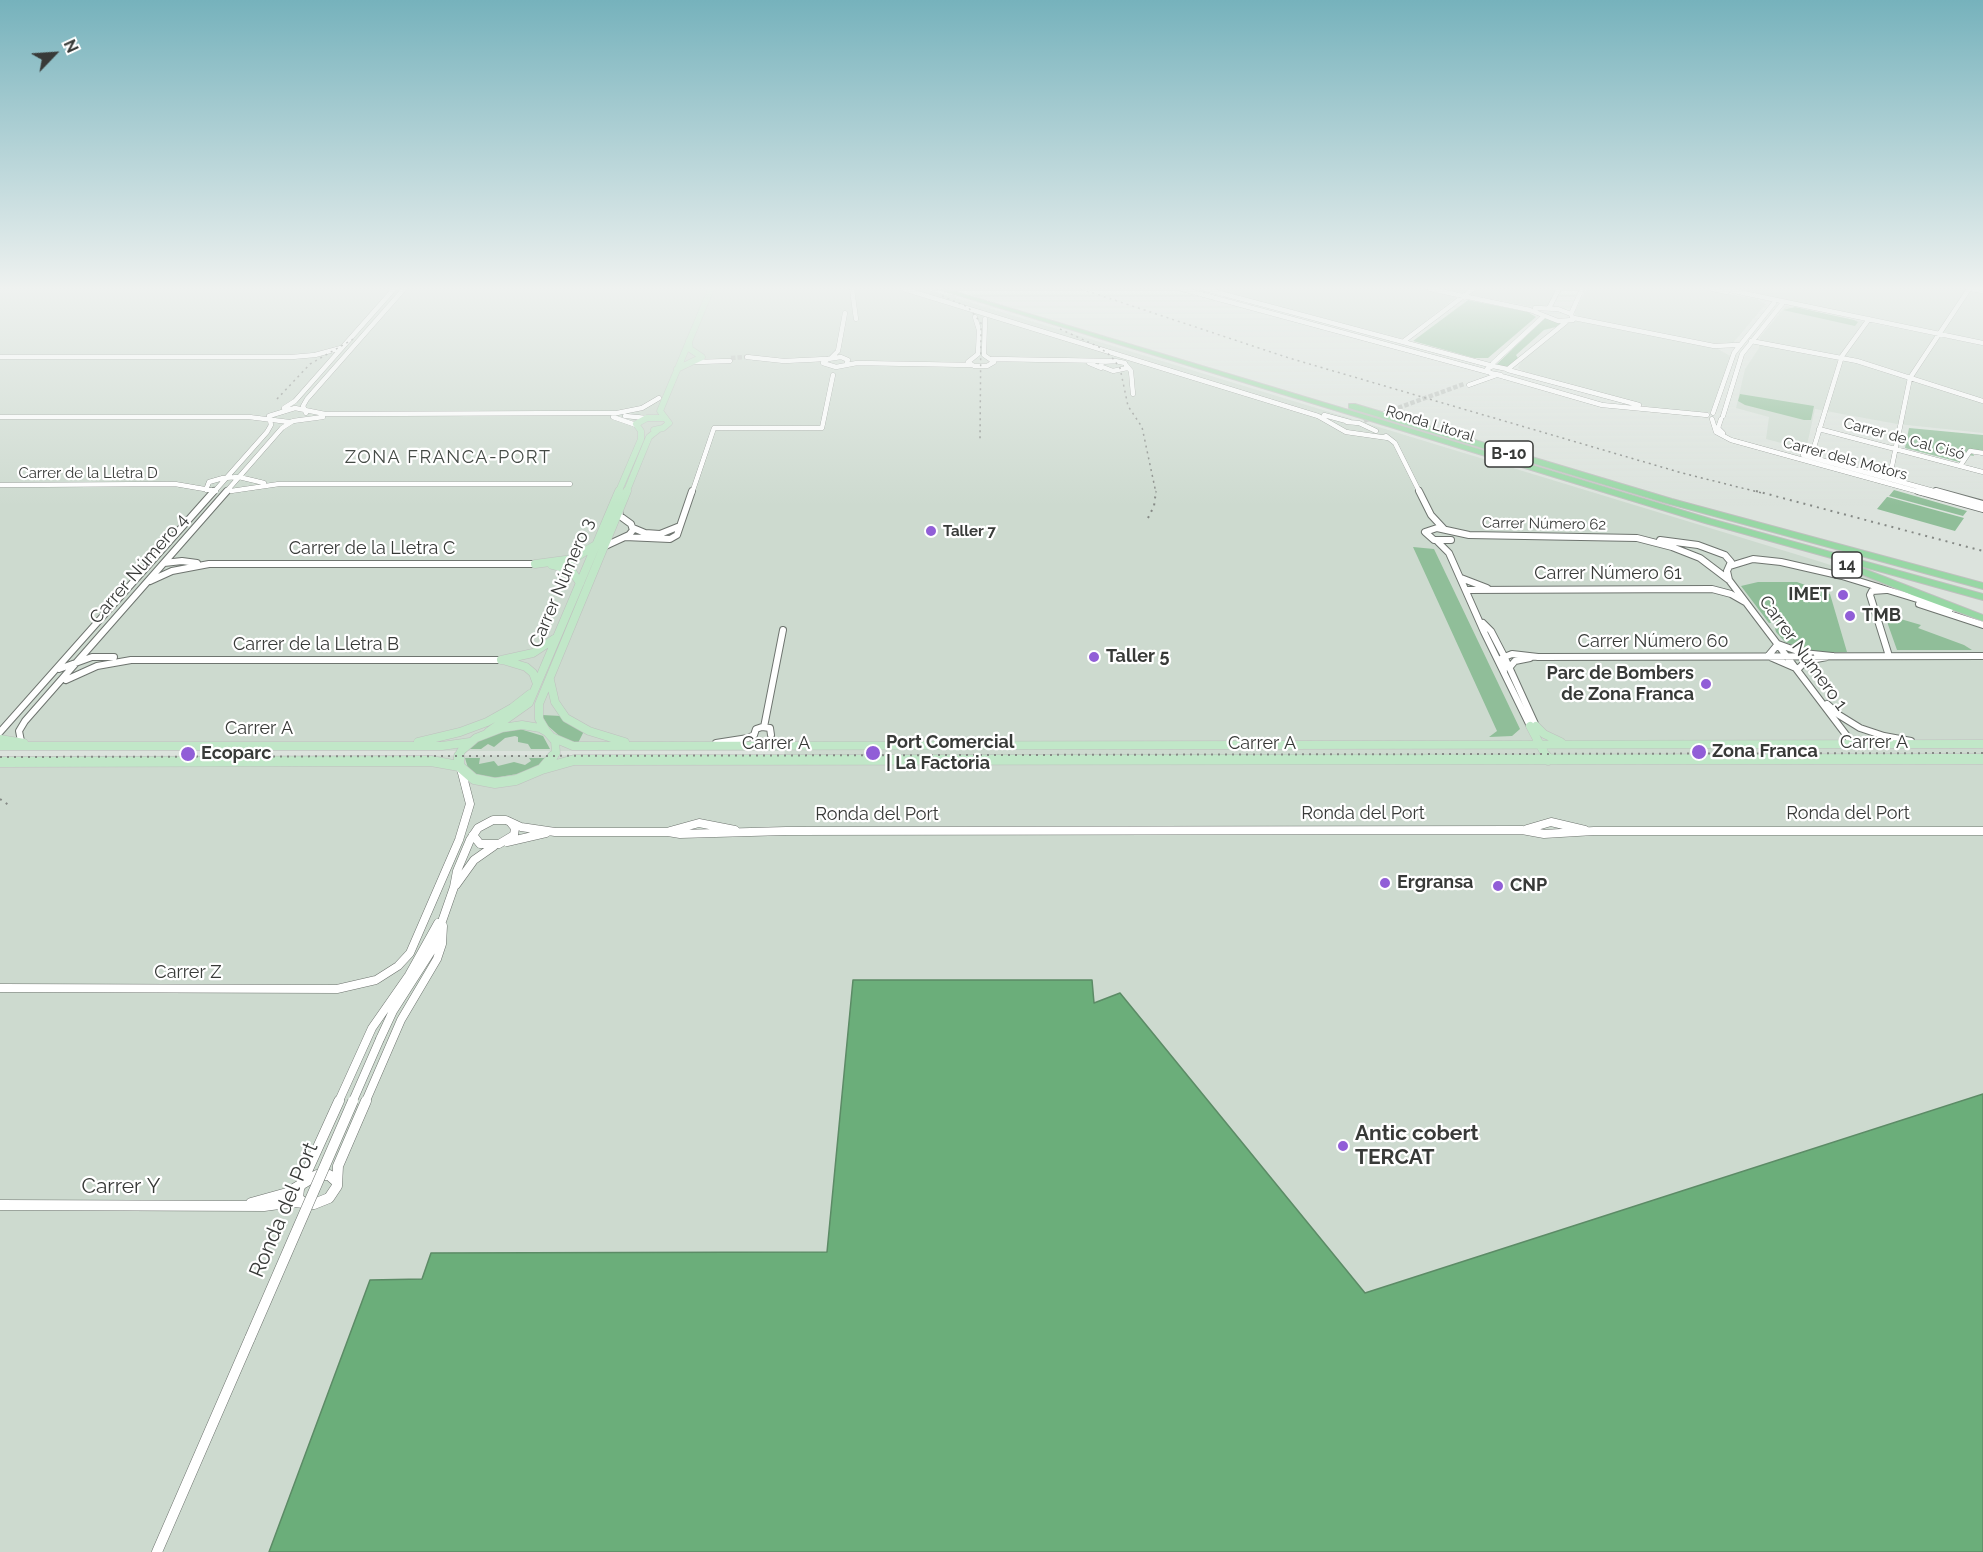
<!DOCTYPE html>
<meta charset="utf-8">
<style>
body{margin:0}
#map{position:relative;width:1983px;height:1552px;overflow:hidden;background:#dce3dd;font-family:Raleway,sans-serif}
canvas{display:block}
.north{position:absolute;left:24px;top:24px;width:60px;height:60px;-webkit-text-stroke:4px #fff;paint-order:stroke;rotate:65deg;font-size:16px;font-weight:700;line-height:24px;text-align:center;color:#383a38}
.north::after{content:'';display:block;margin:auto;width:21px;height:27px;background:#383a38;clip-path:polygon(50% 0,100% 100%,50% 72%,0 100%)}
</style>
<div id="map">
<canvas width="1983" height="1552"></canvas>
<div class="north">N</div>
</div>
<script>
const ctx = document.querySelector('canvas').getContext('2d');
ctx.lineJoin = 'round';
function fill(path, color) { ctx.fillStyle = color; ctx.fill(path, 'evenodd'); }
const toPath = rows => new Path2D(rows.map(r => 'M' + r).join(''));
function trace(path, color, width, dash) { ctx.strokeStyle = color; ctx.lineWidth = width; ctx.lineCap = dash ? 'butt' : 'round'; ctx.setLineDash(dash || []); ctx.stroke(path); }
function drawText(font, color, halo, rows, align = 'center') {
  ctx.font = font + ' Raleway,sans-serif'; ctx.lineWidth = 4.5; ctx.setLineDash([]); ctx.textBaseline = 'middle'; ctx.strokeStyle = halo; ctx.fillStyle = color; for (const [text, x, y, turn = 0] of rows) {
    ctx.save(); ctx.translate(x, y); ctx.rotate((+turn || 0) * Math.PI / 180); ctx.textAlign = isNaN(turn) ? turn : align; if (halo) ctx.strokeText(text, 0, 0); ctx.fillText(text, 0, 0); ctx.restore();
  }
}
const built = toPath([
 [0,289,926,289,1818,561,1983,614,1983,1094,1365,1293,1093,1003,854,980,827,1252,431,1253,422,1279,370,1281,269,1552,0,1552,0,756,784,755,785,751,0,751],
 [1212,289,1425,289,1458,296,1403,339],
 [1441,289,1559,289,1549,308,1542,309],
 [1586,289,1702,289,1757,299,1766,304,1733,343,1722,346,1578,317,1574,313],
 [1728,289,1964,289,1983,292,1983,341],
 [1786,306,1983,345,1983,433,1897,424,1815,409,1807,445,1793,446,1766,439,1769,417,1736,408,1745,369,1759,348,1760,337],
 [1573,320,1718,349,1732,357,1710,413,1653,408,1524,372,1518,368,1523,358,1556,329]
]);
const green = toPath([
 [1468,300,1528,312,1536,317,1488,358,1474,358,1413,341],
 [1795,307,1854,320,1858,322,1855,326,1783,310],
 [1545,318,1561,323,1556,327,1544,330,1516,355,1519,360,1511,368,1496,365],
 [1740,394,1814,406,1811,420,1804,420,1745,405,1738,401],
 [1909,428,1983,435,1983,453,1973,453,1974,456,1968,455,1959,462,1905,448],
 [1894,490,1967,511,1963,516,1889,496],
 [1887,497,1888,497,1964,518,1955,531,1877,509],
 [1413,547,1434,549,1520,729,1512,736,1489,737,1497,731],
 [1758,582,1797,582,1830,594,1847,652,1813,653,1785,642,1776,632,1774,624,1783,621,1769,623,1741,586],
 [1887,615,1921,625,1918,628,1964,645,1972,650,1897,650,1885,616],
 [542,715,561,716,584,731,578,743,563,739,547,725],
 [520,729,543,736,550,749,531,749,528,744,518,742,518,737,515,736,505,738,494,747,488,744,481,749,469,749,476,742,495,733],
 [465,758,480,758,479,764,494,761,498,766,514,762,525,765,531,761,529,758,546,758,539,765,523,773,494,778,475,774,468,768]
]);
const water = toPath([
 [853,980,1092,980,1094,1003,1120,993,1365,1293,1983,1094,1983,1552,269,1552,370,1280,422,1279,431,1253,827,1252,853,980]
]);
const minorTunnel = toPath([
 [731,358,747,357],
 [1392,410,1464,384],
 [1364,421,1383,413]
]);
const minorFar3 = toPath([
 [852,289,856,319],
 [904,289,1318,416,1346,432,1388,438],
 [1182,289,1488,372],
 [1205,289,1493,366],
 [1430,289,1530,310,1558,321,1573,320,1571,314],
 [1712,289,1727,292],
 [1724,289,1983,343],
 [1971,289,1983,291],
 [1535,308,1558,309,1571,314],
 [1549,308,1559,289],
 [1571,314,1582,289],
 [975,317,979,330,978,354,968,362,974,366,987,366,994,362,984,355,985,319],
 [1574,318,1714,346,1738,345],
 [1404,341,1473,289],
 [1751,341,1857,361,1983,401],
 [0,357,292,357,315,355,341,348],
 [747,357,784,361,826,359],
 [831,358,838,351,845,313],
 [992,359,1112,361],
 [1115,361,1125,363,1127,368,1113,371,1100,366,1103,362,1115,361],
 [695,362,730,361],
 [1089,363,1101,368],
 [846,365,848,360,841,357,828,359,823,363,836,367,857,363,971,365],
 [1126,365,1131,371,1133,394],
 [1493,366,1493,363,1544,316],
 [1508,369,1566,322],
 [1508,370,1639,405],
 [1498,375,1602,405,1707,415],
 [1501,375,1490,373,1487,369,1493,366,1507,369],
 [1469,385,1497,375],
 [284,408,295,401,394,289],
 [306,413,303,406,307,399,404,289],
 [1385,413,1392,410],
 [1713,413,1734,353,1774,303],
 [1324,415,1350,422],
 [625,416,647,418],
 [1723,416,1742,354,1782,304],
 [0,417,249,417,289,422],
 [613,417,636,425],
 [1712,419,1716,432,1731,440,1923,493],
 [1721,419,1718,428,1723,433],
 [1347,422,1359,423,1376,431],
 [1819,429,1983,472],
 [1386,436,1395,443,1420,493],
 [1803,455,1941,493],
 [1811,457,1842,356,1869,319],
 [1960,466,1970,451,1983,453],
 [1886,478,1891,471,1910,378,1969,289],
 [0,485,175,484,216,491],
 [206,490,209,482,223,478,239,477,264,483],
 [231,491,279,484,570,484],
 [213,493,267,432,271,425,269,416,295,408,325,414,617,413,642,408,659,398],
 [225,493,282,428,293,421,323,417],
 [692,493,714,428,822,428,833,375]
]);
const minorFar2 = toPath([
 [1419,491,1431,515,1444,529],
 [1918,491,1983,509],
 [1936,491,1983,504],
 [633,528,645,533,660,534,680,526],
 [625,537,670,539,677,535,692,491],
 [1451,540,1434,540,1425,532,1437,528,1469,535,1637,538,1672,547,1700,558,1729,580,1853,744],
 [1660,540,1698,545,1725,555,1731,562,1727,571,1729,580],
 [1438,542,1449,553,1484,632,1530,726],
 [603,547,629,535,633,530,631,524,620,516,619,511],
 [164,563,182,561,197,563],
 [1730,566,1753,559,1781,562,1842,576,1950,609],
 [1461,578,1487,588],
 [150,581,172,571,209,564,535,564],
 [1466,590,1712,589,1731,594,1745,602],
 [1886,590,1872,591,1870,595,1889,656],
 [1919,604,1983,625],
 [1483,623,1491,631,1504,656,1536,726],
 [1778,644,1803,653,1832,656,1806,661,1798,669,1768,656,1778,644],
 [1509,668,1515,661,1530,658],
 [59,669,92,657,114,657],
 [1504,672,1502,658,1512,654,1538,657,1983,656],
 [66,680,97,666,131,660,501,660],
 [1827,704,1839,715,1860,728,1884,736,1911,741],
 [764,727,783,630],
 [0,732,214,491],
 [21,741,19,731,25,721,227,491],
 [716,743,748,738,754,735,756,729,762,727,770,728,771,735]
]);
const minorFar1 = toPath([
 [1527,829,1551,822,1585,830],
 [670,831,699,823,735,830],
 [473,835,480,844,499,844,514,835,515,828,511,823],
 [507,842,546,833],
 [456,885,474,860,494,846],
 [0,988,337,989,376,980,398,966,410,953,459,840,470,804,461,769],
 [380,1039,393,1011,432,950,454,887,457,871,470,840,478,828,493,820,506,820,521,827,555,832,668,832,680,834,786,831,1522,830,1544,834,1594,831,1983,831],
 [338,1103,372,1028,409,975,438,923],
 [365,1103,401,1020,437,959,442,944,443,926]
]);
const minor = toPath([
 [251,1203,287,1193,317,1175,329,1175,337,1182],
 [304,1203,298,1198,299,1189,339,1101],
 [0,1205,264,1206,294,1202,314,1204,329,1198,337,1186,338,1166,366,1101],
 [157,1552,250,1338]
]);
const majorFar2 = toPath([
 [677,369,702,357,690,349,689,341],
 [654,430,663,428,669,423,660,411,711,289],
 [618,493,641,439,641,431,636,424,647,418,663,418],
 [626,493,649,437,659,429]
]);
const majorFar1 = toPath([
 [535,564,573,559,594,546],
 [552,565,571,570,580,583],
 [501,660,533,653,554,639],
 [506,661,526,667,533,673,537,684],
 [550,680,555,702,566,718,589,731,625,742],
 [1530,726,1547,758],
 [1536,726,1544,734,1561,742],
 [488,732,529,703,619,491],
 [547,732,539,719,539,704,627,491],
 [554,738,573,746,1983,744],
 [0,739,24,743],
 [418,742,460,732,487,722,512,708,530,694],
 [0,746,442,746,470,742],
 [458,758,461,751,476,738,502,728,522,725,540,728,547,732,555,741,556,753,552,758]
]);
const major = toPath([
 [459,756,459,766,474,779,495,783,516,780,542,769,553,756],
 [1546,756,1548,760],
 [0,762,431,761,459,766],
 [542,769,574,760,1983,759]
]);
const highway = toPath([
 [938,289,946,289,1711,519,1983,594,1983,600,1705,523,938,289],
 [1349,404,1355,404,1672,499,1983,583,1983,589,1666,503,1349,408,1349,404],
 [1859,567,1983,615,1983,621,1912,595,1856,572,1856,568,1859,567]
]);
const railFar1 = toPath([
 [1081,289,1289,358,1682,473,1762,493],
 [942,296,968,307,981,323,980,440],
 [1060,329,1099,347,1111,356,1120,368,1128,406,1142,427,1156,493],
 [277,399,310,364,355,338]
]);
const rail = toPath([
 [1756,491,1983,551],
 [1148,518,1154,506,1156,491],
 [0,757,1983,753],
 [0,799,10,806]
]);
const minorBridgeFar1 = toPath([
 [352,1103,380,1039]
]);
const minorBridge = toPath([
 [250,1338,353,1101]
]);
const markers = [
 [931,531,6,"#915ed7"],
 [1843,595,6,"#915ed7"],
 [1850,616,6,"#915ed7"],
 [1094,657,6,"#915ed7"],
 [1706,684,6,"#915ed7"],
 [1699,752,8,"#915ed7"],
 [873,753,8,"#915ed7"],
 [188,754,8,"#915ed7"],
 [1385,883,6,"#915ed7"],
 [1498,886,6,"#915ed7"],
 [1343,1146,6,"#915ed7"]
];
const farStreetnames = [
 ["Ronda Litoral",1430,424,17],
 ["Carrer de Cal Cisó",1904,439,15],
 ["Carrer dels Motors",1845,459,15],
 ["Carrer de la Lletra D",88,473],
 ["Carrer Número 62",1544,524,1]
];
const farPoinames = [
 ["Taller 7",943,531]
];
const shields = [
 [1509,454,48],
 [1847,565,30]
];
const shieldNames = [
 ["B-10",1509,454],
 ["14",1847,565]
];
const farQuarternames = [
 ["ZONA FRANCA-PORT",448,458]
];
const streetNames = [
 ["Carrer de la Lletra C",372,549],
 ["Carrer Número 4",139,569,-49],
 ["Carrer Número 61",1608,574],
 ["Carrer Número 3",562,583,-67],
 ["Carrer Número 60",1653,642],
 ["Carrer de la Lletra B",316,645],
 ["Carrer Número 1",1803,653,54],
 ["Carrer A",259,729],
 ["Carrer A",1874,743],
 ["Carrer A",776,744],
 ["Carrer A",1262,744],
 ["Ronda del Port",1363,814],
 ["Ronda del Port",1848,814],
 ["Ronda del Port",877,815],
 ["Carrer Z",188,973]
];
const poiNames = [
 ["IMET",1831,595,"right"],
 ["TMB",1862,616],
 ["Taller 5",1106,657],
 ["Parc de Bombers",1694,674,"right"],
 ["de Zona Franca",1694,695,"right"],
 ["Port Comercial",886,743],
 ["| La Factoria",886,764],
 ["Zona Franca",1712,752],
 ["Ecoparc",201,754],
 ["Ergransa",1397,883],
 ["CNP",1510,886]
];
const nearPoinames = [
 ["Antic cobert",1355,1134],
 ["TERCAT",1355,1158]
];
const nearStreetnames = [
 ["Carrer Y",121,1187],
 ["Ronda del Port",284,1210,-67]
];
fill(built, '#cddacf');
fill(green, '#90be99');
fill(water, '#6bae7a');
trace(water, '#5c8b66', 1.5);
trace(minorTunnel, '#bbc1bc', 4.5, [4.5, 2]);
trace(minorFar3, '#6e746f', 5);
trace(minorFar2, '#6e746f', 8);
trace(minorFar1, '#6e746f', 9);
trace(minor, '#6e746f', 11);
trace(majorFar2, '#bfc0bf', 7);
trace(majorFar1, '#bfc0bf', 9);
trace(major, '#bfc0bf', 11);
trace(highway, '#bfc0bf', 2);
trace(minorFar3, '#fff', 4.5);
trace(minorFar2, '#fff', 6);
trace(minorFar1, '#fff', 8);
trace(minor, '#fff', 10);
trace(majorFar2, '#c1e7c8', 6);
trace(majorFar1, '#c1e7c8', 8);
trace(major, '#c1e7c8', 10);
fill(highway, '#97d7a4');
trace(railFar1, '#858985', 1.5, [2, 4]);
trace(rail, '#858985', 2, [2, 5]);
trace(minorBridgeFar1, '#6e746f', 9, []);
trace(minorBridge, '#6e746f', 11, []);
trace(minorBridgeFar1, '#fff', 8);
trace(minorBridge, '#fff', 10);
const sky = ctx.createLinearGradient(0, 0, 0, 506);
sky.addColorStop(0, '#76b2bc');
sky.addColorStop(0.57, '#eff2f0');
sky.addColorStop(1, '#eff2f000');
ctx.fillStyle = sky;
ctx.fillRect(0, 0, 1983, 506);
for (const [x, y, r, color] of markers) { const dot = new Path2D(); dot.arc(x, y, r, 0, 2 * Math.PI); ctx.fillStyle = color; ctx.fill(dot); trace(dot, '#fff', 2); }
drawText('15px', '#383a38', '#fff', farStreetnames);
drawText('bold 15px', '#383a38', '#fff', farPoinames, 'left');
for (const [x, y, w] of shields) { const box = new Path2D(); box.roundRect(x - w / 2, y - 13, w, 26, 4.5); ctx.fillStyle = '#fff'; ctx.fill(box); trace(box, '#383a38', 1.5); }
drawText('bold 16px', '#383a38', null, shieldNames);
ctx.letterSpacing = '1.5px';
drawText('18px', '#454b46', '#fff', farQuarternames);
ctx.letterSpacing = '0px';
drawText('18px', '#383a38', '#fff', streetNames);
drawText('bold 18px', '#383a38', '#fff', poiNames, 'left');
drawText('bold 21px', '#383a38', '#fff', nearPoinames, 'left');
drawText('21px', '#383a38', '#fff', nearStreetnames);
</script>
